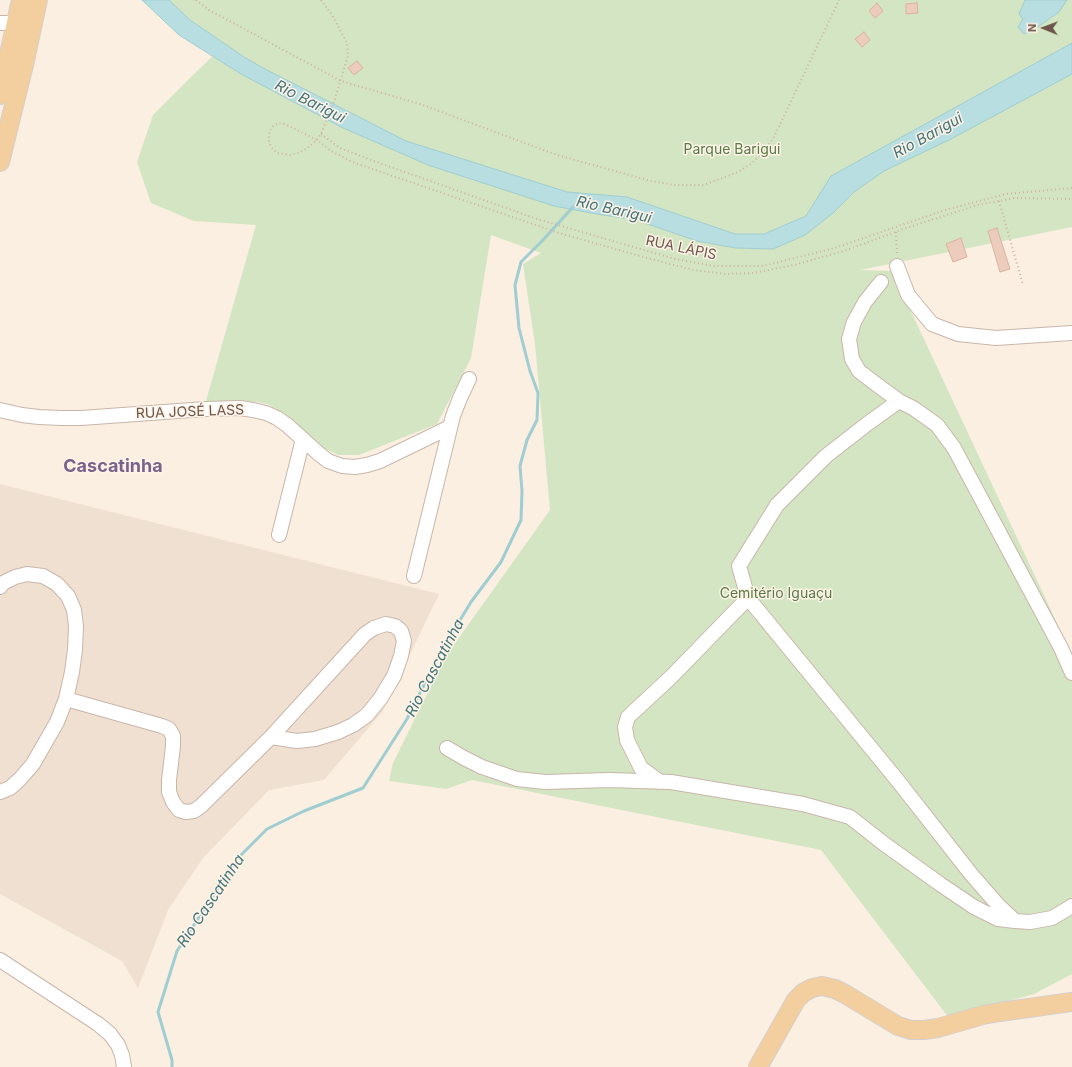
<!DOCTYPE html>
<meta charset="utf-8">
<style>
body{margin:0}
#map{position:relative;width:1072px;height:1067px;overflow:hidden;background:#faefe1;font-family:Inter,sans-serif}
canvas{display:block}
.north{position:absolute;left:1024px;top:8px;width:40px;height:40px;-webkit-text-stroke:3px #fdf3e7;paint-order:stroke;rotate:271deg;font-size:11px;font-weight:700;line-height:16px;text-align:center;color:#6e554b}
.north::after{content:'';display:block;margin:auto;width:14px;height:18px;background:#6e554b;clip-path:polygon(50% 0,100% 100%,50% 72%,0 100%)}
</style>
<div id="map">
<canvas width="1072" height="1067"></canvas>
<div class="north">N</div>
</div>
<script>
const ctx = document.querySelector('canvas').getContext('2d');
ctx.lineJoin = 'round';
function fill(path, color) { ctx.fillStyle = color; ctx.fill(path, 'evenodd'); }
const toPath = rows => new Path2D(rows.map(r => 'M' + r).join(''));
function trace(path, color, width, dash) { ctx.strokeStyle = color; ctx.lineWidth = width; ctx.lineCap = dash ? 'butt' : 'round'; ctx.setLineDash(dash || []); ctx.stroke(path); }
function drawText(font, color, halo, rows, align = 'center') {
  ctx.font = font + ' Inter,sans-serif'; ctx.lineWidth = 3; ctx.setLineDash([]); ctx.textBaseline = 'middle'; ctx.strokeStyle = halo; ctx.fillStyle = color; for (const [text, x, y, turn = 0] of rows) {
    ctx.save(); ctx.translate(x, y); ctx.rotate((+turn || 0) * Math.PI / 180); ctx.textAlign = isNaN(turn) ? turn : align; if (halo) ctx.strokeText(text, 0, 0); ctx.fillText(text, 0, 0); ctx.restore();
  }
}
const residential = toPath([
 [0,484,439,594,383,711,324,780,269,790,203,858,168,910,138,988,122,961,0,894]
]);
const green = toPath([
 [152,0,1072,0,1072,227,860,270,892,271,1072,655,1072,974,1034,994,949,1018,821,850,472,780,446,789,389,781,393,763,446,656,550,510,535,344,523,264,541,253,491,235,471,358,437,424,359,455,338,455,324,448,311,439,280,411,268,404,257,402,206,401,256,225,194,221,151,203,137,162,153,115,191,77,220,49]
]);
const water = toPath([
 [142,0,169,0,190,20,244,57,263,68,406,141,567,192,627,197,735,234,764,234,806,216,831,176,1072,43,1072,74,951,139,884,171,854,192,833,213,805,235,773,249,736,248,697,241,636,220,597,214,554,206,428,165,341,127,241,74,179,35,142,0],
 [1025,0,1067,0,1059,12,1038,27,1024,34,1018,27,1023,19,1019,14,1025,0]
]);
const stream = toPath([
 [172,1067,172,1060,158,1012,177,951,237,859,267,829,304,811,363,788,407,719,440,653,471,602,501,562,521,520,522,491,520,466,527,440,537,420,538,393,530,371,519,328,515,285,521,262,543,240,573,207]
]);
const building = toPath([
 [877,3,883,11,875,18,869,11,877,3],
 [917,3,918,13,906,14,906,4,917,3],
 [864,32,870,40,862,47,855,39,864,32],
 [357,61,363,68,354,75,348,68,357,61],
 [997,228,1010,269,1000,272,988,231,997,228],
 [961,238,967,257,953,262,946,244,961,238]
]);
const path = toPath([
 [196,0,209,10,341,81,420,104,557,155,651,181,675,185,704,185,738,172,751,164,765,150,774,137,839,0],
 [321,0,332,15,347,43,348,56,334,102,321,134,317,140,306,149,298,153,290,155,277,153,271,147,269,141,269,134,272,127,278,123,285,124,317,140,331,151,355,163,559,233,647,258,694,270,726,274,753,273,794,265,847,250,906,228,978,205,1014,198,1072,199],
 [321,134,340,148,371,160,537,219,675,259,714,266,763,266,835,248,945,210,1006,194,1072,188],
 [999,201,1023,285],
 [896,232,897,255]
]);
const minor = toPath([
 [0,23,26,23],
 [897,266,908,295,932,324,958,334,996,338,1072,333],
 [881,282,865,302,854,322,849,339,852,359,859,371,876,384,899,401,913,408,937,425,954,448,1061,648,1072,673],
 [899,401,867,424,826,456,777,505,739,566,748,598,898,781,971,874,998,905,1015,921,1030,922,1052,918,1072,906],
 [0,410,22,415,39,417,61,418,81,418,206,409,240,408,253,410,266,413,277,418,287,425,318,453,328,461,342,466,355,467,367,465,380,461,450,427],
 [279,535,303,439],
 [414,576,453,416,460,398,469,379],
 [0,587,3,583,15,577,27,574,43,576,57,584,68,596,74,610,76,626,75,650,72,672,66,699,57,722,33,764,20,779,10,788,0,792],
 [66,699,162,726,169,729,173,736,173,746,169,780,169,792,173,802,179,810,186,812,194,811,201,806,271,737,365,634,374,628,386,624,395,626,401,631,404,641,401,656,394,676,380,699,367,715,353,725,338,732,315,739,297,741,271,737],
 [447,748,464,758,482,767,517,779,545,782,609,780,671,782,803,804,850,817,883,843,940,884,974,907,998,919,1015,921],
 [660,782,641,768,627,740,625,727,628,717,671,677,748,598],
 [0,960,98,1024,110,1034,118,1045,122,1055,124,1067]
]);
const major = toPath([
 [0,95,21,0],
 [0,162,24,65,38,0],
 [758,1067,796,1000,803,993,812,988,822,986,835,989,845,994,898,1026,911,1030,924,1030,938,1028,983,1015,1000,1012,1072,1002]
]);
const parkNames = [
 ["Parque Barigui",732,150],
 ["Cemitério Iguaçu",776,594]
];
const streetNames = [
 ["RUA LÁPIS",681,248,12],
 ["RUA JOSÉ LASS",190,412,-2]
];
const waterNames = [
 ["Rio Barigui",310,102,27],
 ["Rio Barigui",928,136,-29],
 ["Rio Barigui",614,210,13],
 ["Rio Cascatinha",435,668,-62],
 ["Rio Cascatinha",211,901,-56]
];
const districtNames = [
 ["Cascatinha",113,467]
];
fill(residential, '#f0e0d1');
fill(green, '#d3e5c2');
fill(water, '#b8dee1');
trace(water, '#a0cdd1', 1);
trace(stream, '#a0cdd1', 3);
fill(building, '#ecccbc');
trace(building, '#ddb29e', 1);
trace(minor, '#c9b6aa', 16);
trace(major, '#d6cfcd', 20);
trace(path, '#d0afa0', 2, [1, 3]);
trace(minor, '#fff', 14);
trace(major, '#f3ce9f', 18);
drawText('14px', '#597947', '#fdf3e7', parkNames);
drawText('14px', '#6e554b', '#fdf3e7', streetNames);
drawText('italic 15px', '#43747a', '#fdf3e7', waterNames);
drawText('bold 18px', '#7a638b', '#fdf3e7', districtNames);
</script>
